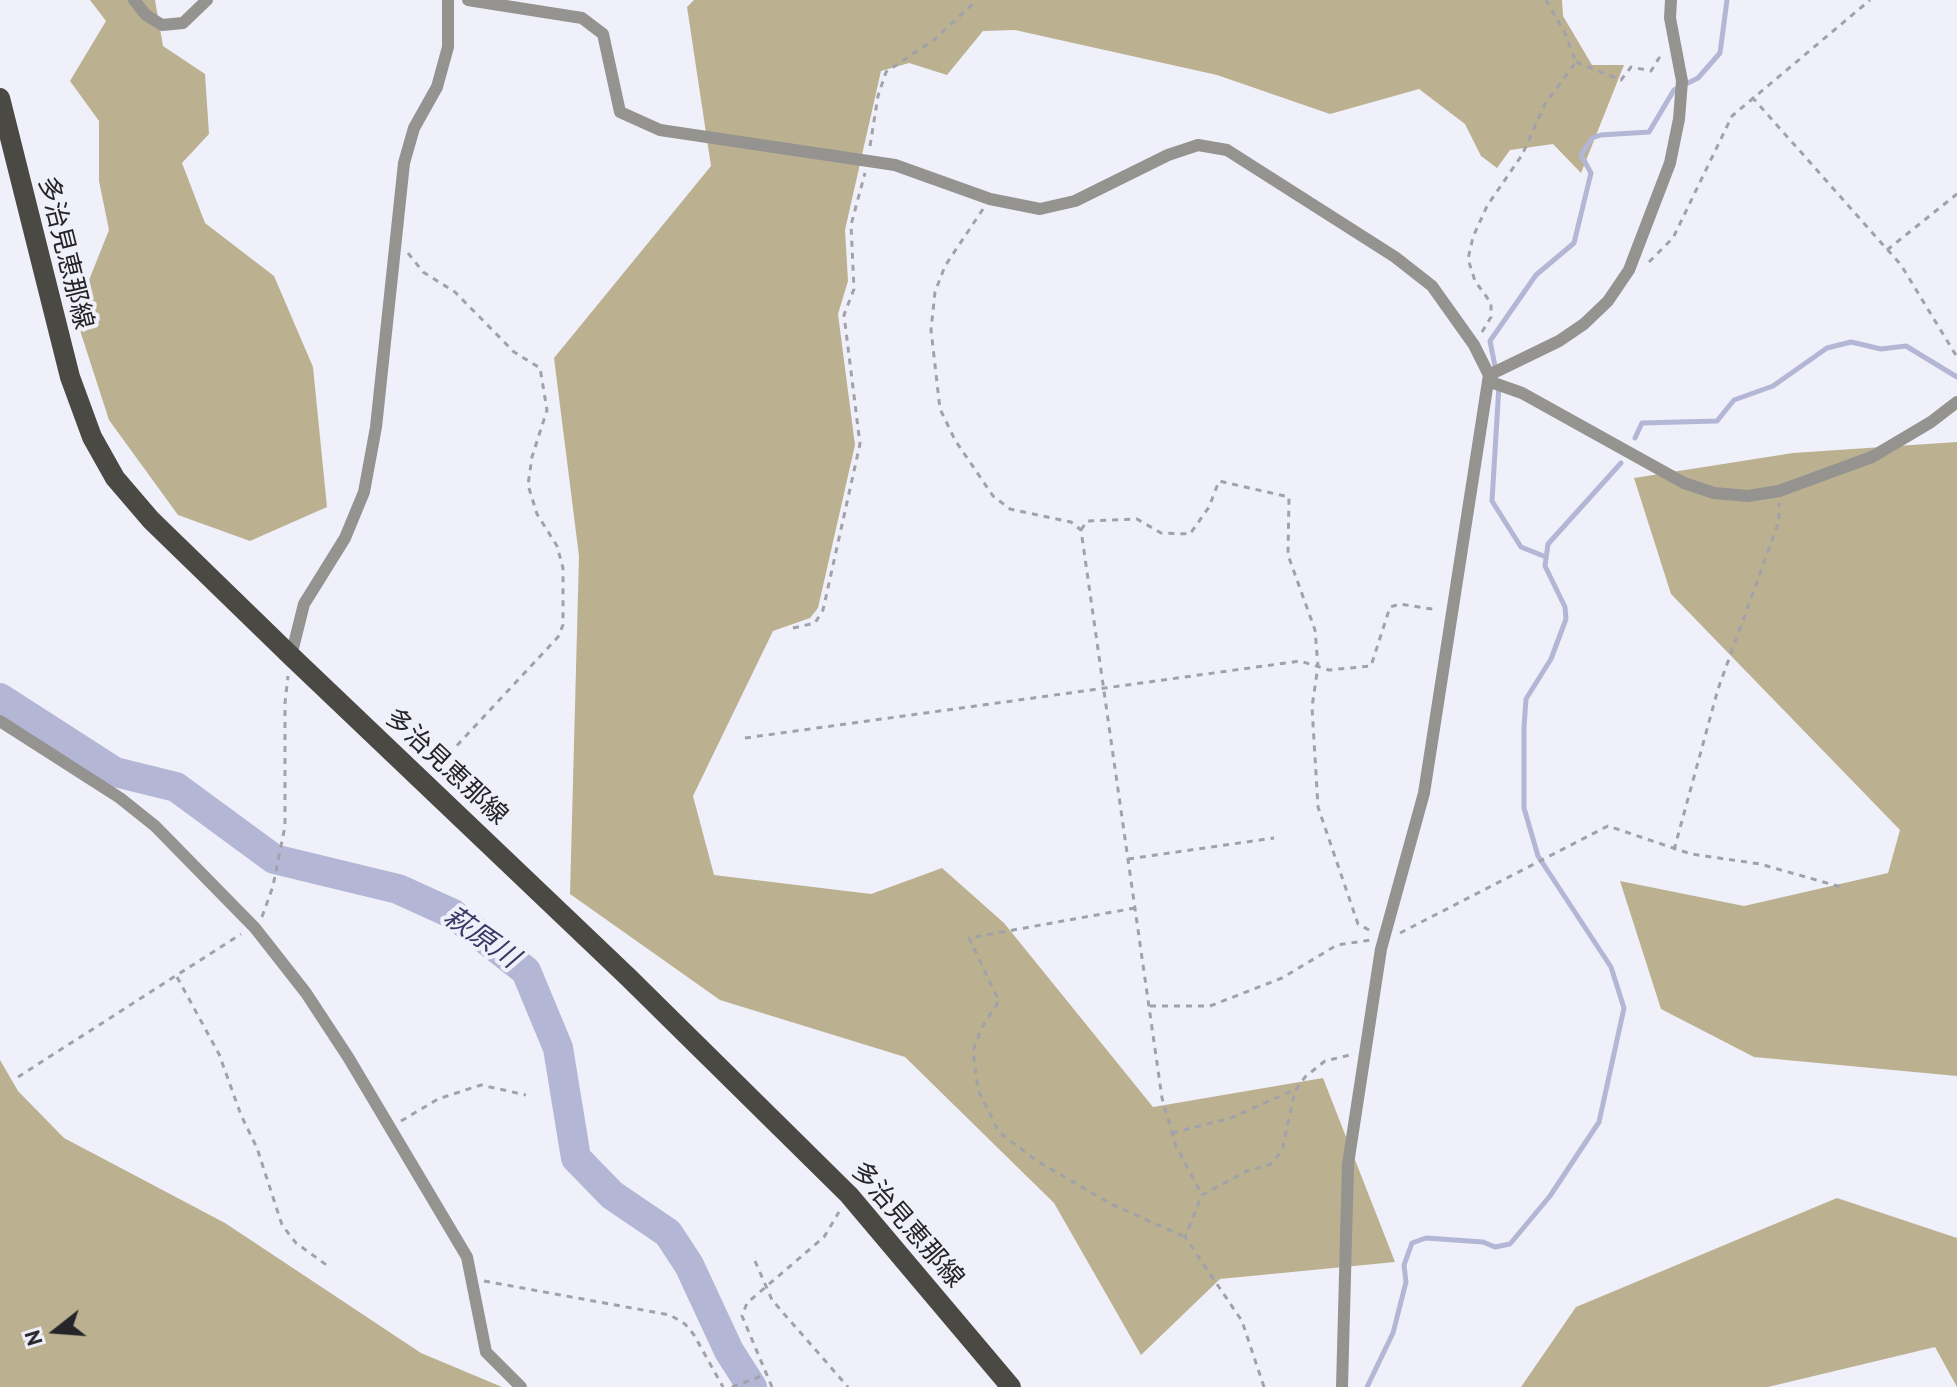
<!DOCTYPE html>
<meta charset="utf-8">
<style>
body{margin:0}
#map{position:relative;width:1957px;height:1387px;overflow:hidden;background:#eff0f9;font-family:"PT Sans",sans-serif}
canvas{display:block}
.north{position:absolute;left:16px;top:1291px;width:80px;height:80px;-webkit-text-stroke:6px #eff0f9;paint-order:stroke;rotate:253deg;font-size:22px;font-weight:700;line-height:32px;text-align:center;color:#252529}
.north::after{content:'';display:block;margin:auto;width:28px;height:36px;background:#252529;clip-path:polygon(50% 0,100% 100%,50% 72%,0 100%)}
</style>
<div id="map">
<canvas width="1957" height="1387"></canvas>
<div class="north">N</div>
</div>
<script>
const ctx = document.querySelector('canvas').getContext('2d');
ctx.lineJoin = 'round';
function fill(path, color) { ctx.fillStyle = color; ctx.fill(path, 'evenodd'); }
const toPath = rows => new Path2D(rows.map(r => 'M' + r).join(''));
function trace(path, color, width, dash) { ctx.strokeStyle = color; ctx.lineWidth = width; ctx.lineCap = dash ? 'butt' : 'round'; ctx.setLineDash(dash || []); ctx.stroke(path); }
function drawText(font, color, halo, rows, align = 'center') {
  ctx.font = font + ' "PT Sans","Noto Sans JP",sans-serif'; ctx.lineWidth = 8; ctx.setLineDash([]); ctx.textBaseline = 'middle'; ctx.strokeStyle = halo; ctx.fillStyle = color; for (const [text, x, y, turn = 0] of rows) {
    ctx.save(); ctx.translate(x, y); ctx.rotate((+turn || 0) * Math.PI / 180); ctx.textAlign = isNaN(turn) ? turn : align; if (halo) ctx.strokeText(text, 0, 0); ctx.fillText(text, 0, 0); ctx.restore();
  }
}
const forest = toPath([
 [90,0,155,0,163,46,205,74,209,134,182,163,205,223,274,276,313,367,327,507,250,541,178,515,109,420,75,315,109,230,99,181,99,121,70,81,106,21],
 [694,0,1562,0,1563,16,1592,65,1624,65,1581,173,1553,144,1510,150,1497,168,1481,156,1465,124,1419,89,1330,114,1217,75,1015,30,983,31,947,75,909,63,881,71,845,230,848,281,838,314,855,445,818,608,810,618,773,631,693,796,714,875,871,894,942,868,1004,923,1153,1107,1323,1078,1395,1262,1220,1279,1141,1355,1054,1203,905,1057,720,1000,570,894,579,556,554,358,711,166,687,7],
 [1957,442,1957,1076,1754,1057,1661,1009,1620,881,1744,906,1888,873,1900,830,1671,594,1634,478,1793,453],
 [0,1060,18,1091,64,1138,225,1223,421,1353,502,1387,0,1387],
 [1837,1198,1957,1238,1957,1387,1935,1347,1768,1387,1521,1387,1576,1307]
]);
const stream = toPath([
 [1496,371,1490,341,1536,275,1574,243,1591,173,1581,155,1592,138,1601,135,1649,132,1674,90,1698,78,1720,53,1727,0],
 [1499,385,1492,501,1521,547,1546,557],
 [1635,438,1642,423,1717,421,1734,400,1773,386,1827,348,1851,342,1881,349,1906,346,1957,377],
 [1367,1387,1393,1333,1406,1282,1404,1265,1412,1243,1426,1238,1483,1242,1495,1247,1510,1244,1550,1196,1599,1122,1624,1008,1611,967,1538,856,1524,808,1524,727,1526,699,1551,659,1566,619,1565,607,1545,566,1548,544,1621,463]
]);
const river = toPath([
 [0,698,115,772,176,787,274,859,398,889,453,914,526,971,558,1048,576,1158,612,1195,668,1233,689,1265,729,1351,752,1387]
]);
const path = toPath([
 [1576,62,1621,80,1631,67,1651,71,1659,58,1664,59],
 [1752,97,1901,265,1957,357],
 [870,146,878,96,886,72,935,39,977,0],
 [983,209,945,266,935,292,931,330,940,409,955,440,993,496,1010,509,1071,522,1081,530,1162,1098,1176,1146,1202,1195],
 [1887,250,1957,194],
 [408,253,423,272,455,292,514,352,540,368,547,410,532,457,528,485,537,514,557,546,563,568,563,625,558,637,436,768],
 [1649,262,1673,238,1732,116,1870,0],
 [1482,332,1491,317,1491,303,1475,281,1468,259,1473,237,1487,206,1522,155,1545,104,1576,62,1565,33,1546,0],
 [1081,530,1087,521,1137,519,1161,533,1190,534,1209,507,1219,481,1289,497,1288,555,1315,630,1318,666,1312,707,1318,807,1358,924,1371,931],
 [793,628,815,623,823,610,860,444,844,315,854,289,851,225,865,173],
 [745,738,1300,661,1329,670,1371,666,1390,607,1400,604,1438,610],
 [1674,850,1718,689,1779,521,1779,503],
 [1128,859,1274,838],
 [1135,908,969,938,999,1001,982,1027,973,1051,978,1090,999,1132,1037,1161,1111,1204,1185,1237],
 [262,917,273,886,285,826,285,703,288,676],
 [1400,933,1608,826,1691,854,1760,864,1841,887],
 [177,977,219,1054,241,1115,257,1148,282,1225,296,1243,328,1266],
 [1150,1006,1210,1006,1282,978,1337,945,1371,940],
 [18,1077,241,934],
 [401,1121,438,1099,481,1085,526,1095],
 [1172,1133,1231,1118,1296,1089],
 [755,1261,772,1300,848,1387],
 [484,1281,670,1315,685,1324,694,1335,723,1387],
 [732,1387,764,1375],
 [772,1387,742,1316,747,1303,824,1237,839,1212],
 [1264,1387,1242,1321,1185,1237,1202,1195,1247,1171,1271,1164,1282,1151,1295,1091,1305,1077,1325,1061,1350,1055]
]);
const minor = toPath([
 [134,0,146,15,162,25,183,23,207,0],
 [468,0,582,18,603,34,620,112,660,130,895,165,990,199,1040,209,1075,201,1168,155,1198,145,1227,150,1395,257,1432,286,1474,345,1489,375,1424,793,1381,949,1348,1164,1342,1387],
 [1489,375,1559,341,1584,324,1608,301,1629,270,1670,163,1679,119,1682,81,1670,18,1671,0],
 [1488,381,1522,393,1684,483,1714,493,1748,496,1779,491,1872,457,1931,422,1957,402],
 [291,656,304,604,345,538,364,492,376,427,404,163,414,128,437,87,448,47,448,0],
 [0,721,120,798,155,826,255,928,306,993,348,1057,467,1257,486,1352,521,1387]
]);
const primary = toPath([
 [0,98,70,377,92,437,115,478,151,520,291,656,628,977,849,1195,1011,1387]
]);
const streetNames = [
 ["多治見恵那線",65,253,76],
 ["多治見恵那線",446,767,43],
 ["多治見恵那線",907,1225,49]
];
const waterNames = [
 ["萩原川",481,938,35]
];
fill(forest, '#bbb191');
trace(stream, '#b4b6d6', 5);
trace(river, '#b4b6d6', 30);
trace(path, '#a1a2a9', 3, [6, 6]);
trace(minor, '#949390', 12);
trace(primary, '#4b4943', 20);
drawText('26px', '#252529', '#eff0f9', streetNames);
drawText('italic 28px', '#3a3a66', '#eff0f9', waterNames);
</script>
